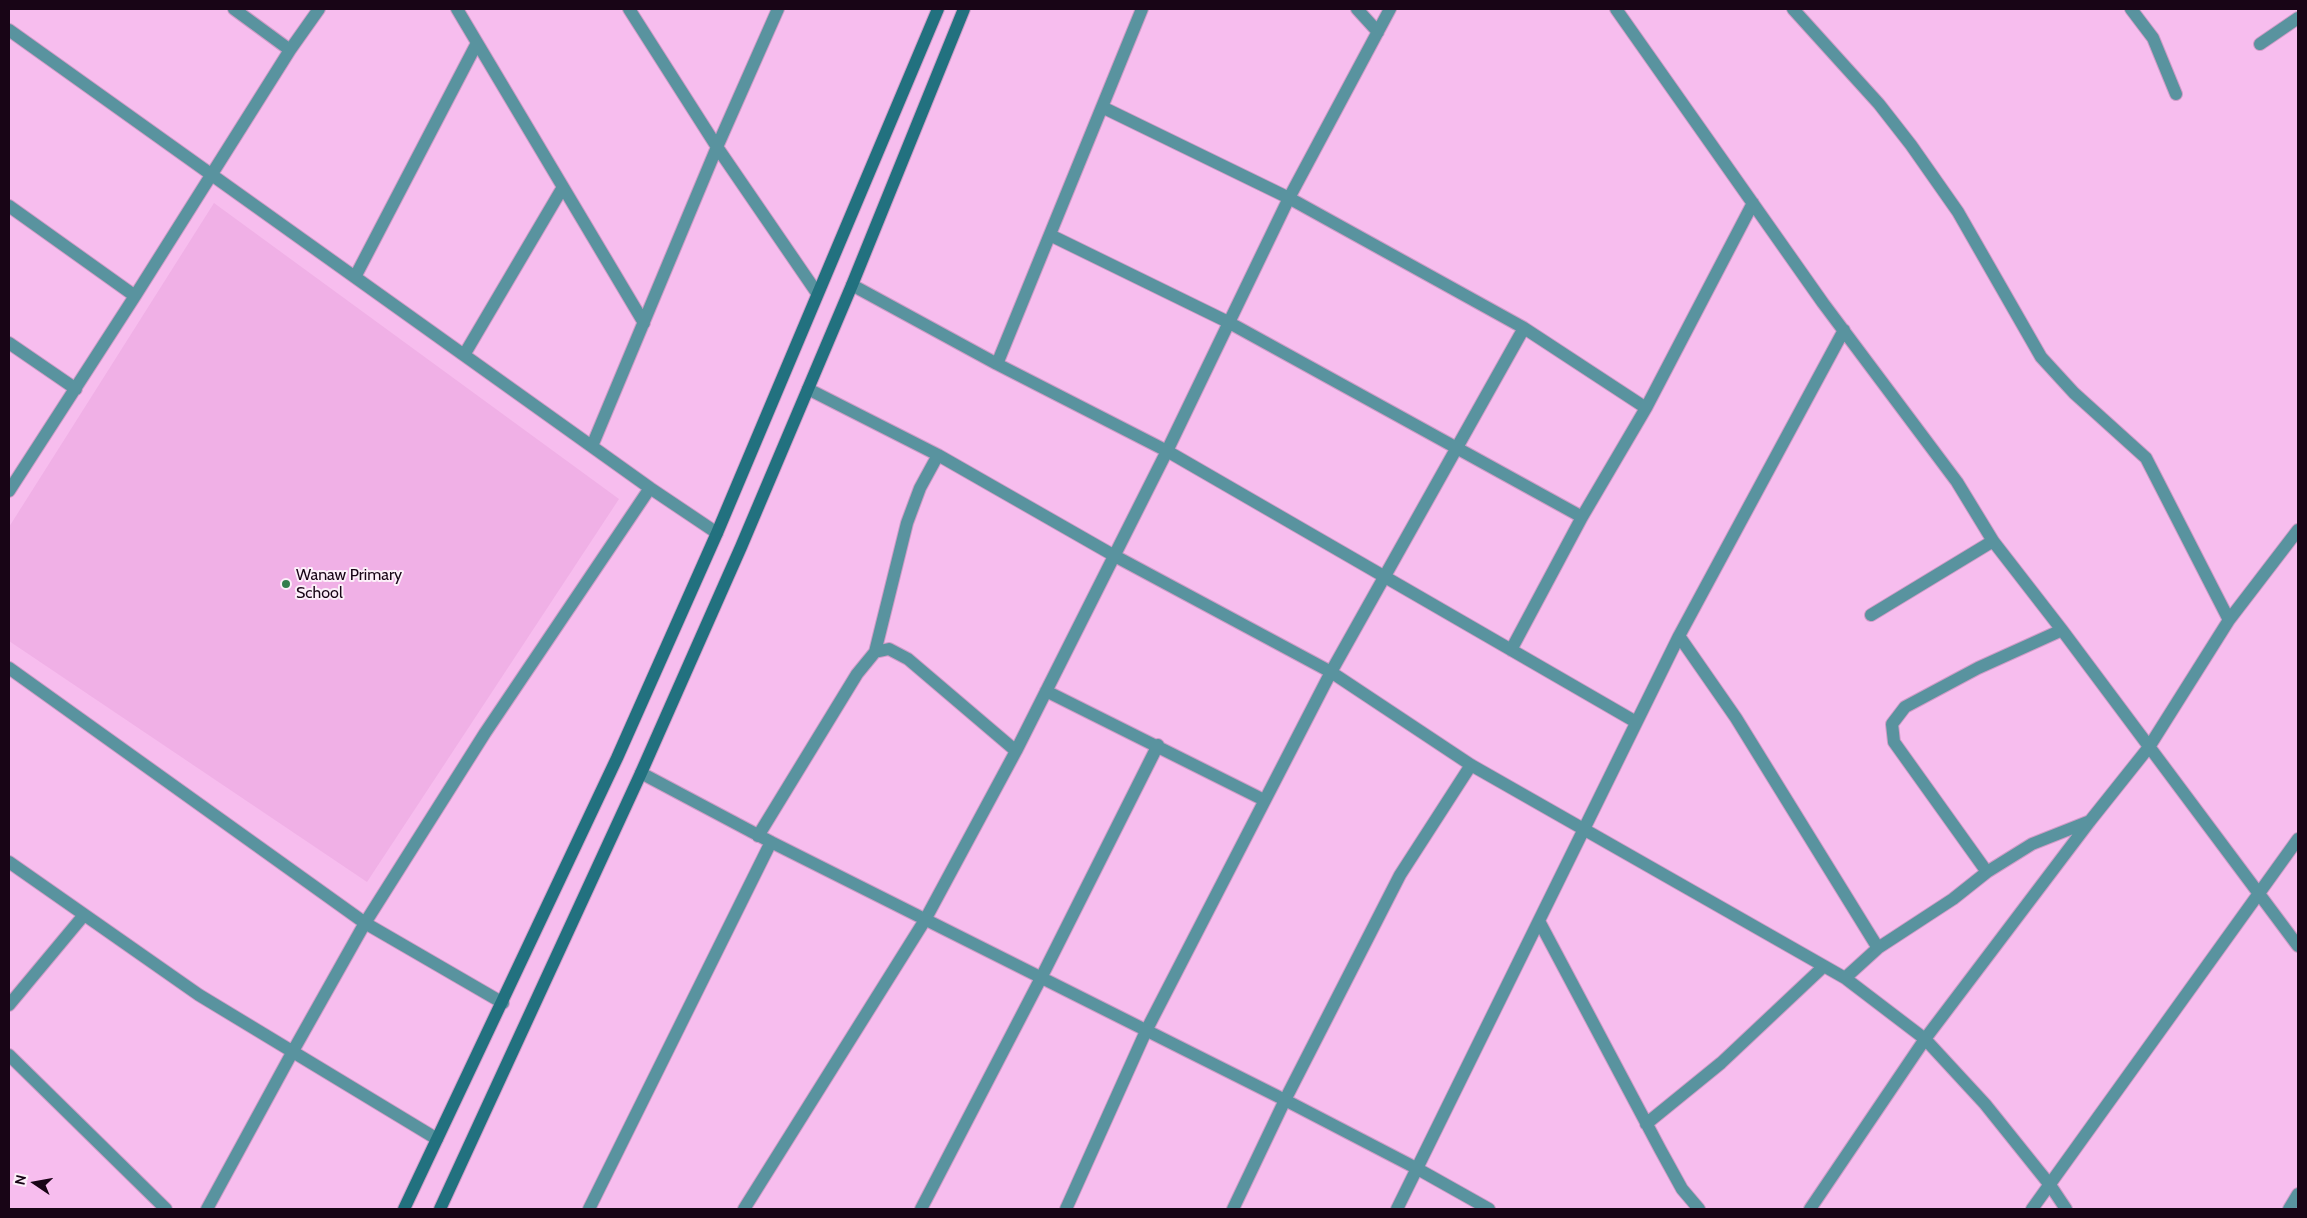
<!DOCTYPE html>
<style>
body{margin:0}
#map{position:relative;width:2307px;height:1218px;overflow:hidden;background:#f7bdee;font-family:Cabin,sans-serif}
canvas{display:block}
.frame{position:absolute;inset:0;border:10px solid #180516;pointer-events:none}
.north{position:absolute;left:10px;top:1158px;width:50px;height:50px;-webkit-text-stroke:4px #fceff9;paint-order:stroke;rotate:282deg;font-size:14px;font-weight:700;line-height:20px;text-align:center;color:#180516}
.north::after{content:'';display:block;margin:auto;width:18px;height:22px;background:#180516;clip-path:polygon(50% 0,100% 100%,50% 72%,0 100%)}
</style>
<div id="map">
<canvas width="2307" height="1218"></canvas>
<div class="frame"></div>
<div class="north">N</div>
</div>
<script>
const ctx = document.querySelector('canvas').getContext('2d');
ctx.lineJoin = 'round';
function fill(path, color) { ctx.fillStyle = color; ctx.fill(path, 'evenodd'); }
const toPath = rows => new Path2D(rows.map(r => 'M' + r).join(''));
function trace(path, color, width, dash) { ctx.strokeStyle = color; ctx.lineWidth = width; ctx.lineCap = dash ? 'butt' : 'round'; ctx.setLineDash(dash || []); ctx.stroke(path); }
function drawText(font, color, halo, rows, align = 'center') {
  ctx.font = font + ' Cabin,sans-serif'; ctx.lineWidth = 4; ctx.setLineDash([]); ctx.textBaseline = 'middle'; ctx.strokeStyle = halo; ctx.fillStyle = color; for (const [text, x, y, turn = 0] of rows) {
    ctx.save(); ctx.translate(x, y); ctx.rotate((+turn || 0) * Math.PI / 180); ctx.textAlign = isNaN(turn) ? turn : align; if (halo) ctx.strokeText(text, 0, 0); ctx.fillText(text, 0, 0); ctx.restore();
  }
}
const built = toPath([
 [214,203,619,499,367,882,9,641,9,527]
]);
const street = toPath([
 [234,9,290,50],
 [457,9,644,323],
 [629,9,717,147,817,293],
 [1357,9,1378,32],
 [1616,9,1823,303,1957,482,1993,541,2062,630,2298,946],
 [1793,9,1879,104,1911,145,1958,212,2041,357,2074,393,2146,458,2229,620],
 [2131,9,2153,38,2176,94],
 [9,30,650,488,717,533],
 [2260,44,2298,18],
 [1102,107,1289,198,1524,328,1646,408],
 [9,206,135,296],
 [1050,235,1228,322,1582,517],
 [355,277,477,43],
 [852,285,997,364,1167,451,1636,722],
 [9,343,76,389],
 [464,355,563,187],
 [997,364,1142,9],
 [808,389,938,455,1113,555,1331,672,1471,765,1845,978,1925,1039,1985,1104,2050,1185,2066,1209],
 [592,446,717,147,778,9],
 [9,491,135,296,290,50,319,9],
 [1871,615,1993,541],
 [1679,636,1736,718,1878,948],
 [1511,650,1582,517,1646,408,1753,203],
 [875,652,907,523,920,488,938,455],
 [9,668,365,923,503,1003],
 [1046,691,1264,800],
 [641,773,771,842,1285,1100,1416,1168,1489,1209],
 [758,836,857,674,875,652,889,649,908,659,1016,751],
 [9,862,199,995,437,1139],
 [1987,872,1894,742,1892,724,1905,707,1978,668,2062,630],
 [1539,921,1660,1149,1682,1189,1699,1209],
 [1845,978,1878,948,1953,899,1987,872,2032,844,2090,821],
 [9,1005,84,915],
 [9,1055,166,1209],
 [1646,1124,1721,1063,1823,967],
 [207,1209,293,1051,365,923,485,733,650,488],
 [589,1209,771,842],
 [744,1209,925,920,1016,751,1167,451,1289,198,1390,9],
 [921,1209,1041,978,1158,745],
 [1066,1209,1146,1031,1331,672,1524,328],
 [1233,1209,1285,1100,1400,875,1471,765],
 [1397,1209,1679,636,1844,330],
 [1810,1209,1925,1039,2090,821,2149,747,2229,620,2298,530],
 [2032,1209,2298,839],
 [2289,1209,2298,1194]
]);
const secondary = toPath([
 [404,1209,617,758,717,533,938,9],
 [440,1209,641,773,741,547,852,285,964,9]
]);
const markers = [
 [286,584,5,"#337e4c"]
];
const poiNames = [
 ["Wanaw Primary",296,575],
 ["School",296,593]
];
fill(built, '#f0b0e6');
trace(street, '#cf9cc7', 14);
trace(secondary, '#cf9cc7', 14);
trace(street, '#59939f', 12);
trace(secondary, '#22717f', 12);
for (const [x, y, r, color] of markers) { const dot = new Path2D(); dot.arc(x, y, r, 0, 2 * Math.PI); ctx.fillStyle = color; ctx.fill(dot); trace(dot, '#fceff9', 2); }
drawText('16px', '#180516', '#fceff9', poiNames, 'left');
</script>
